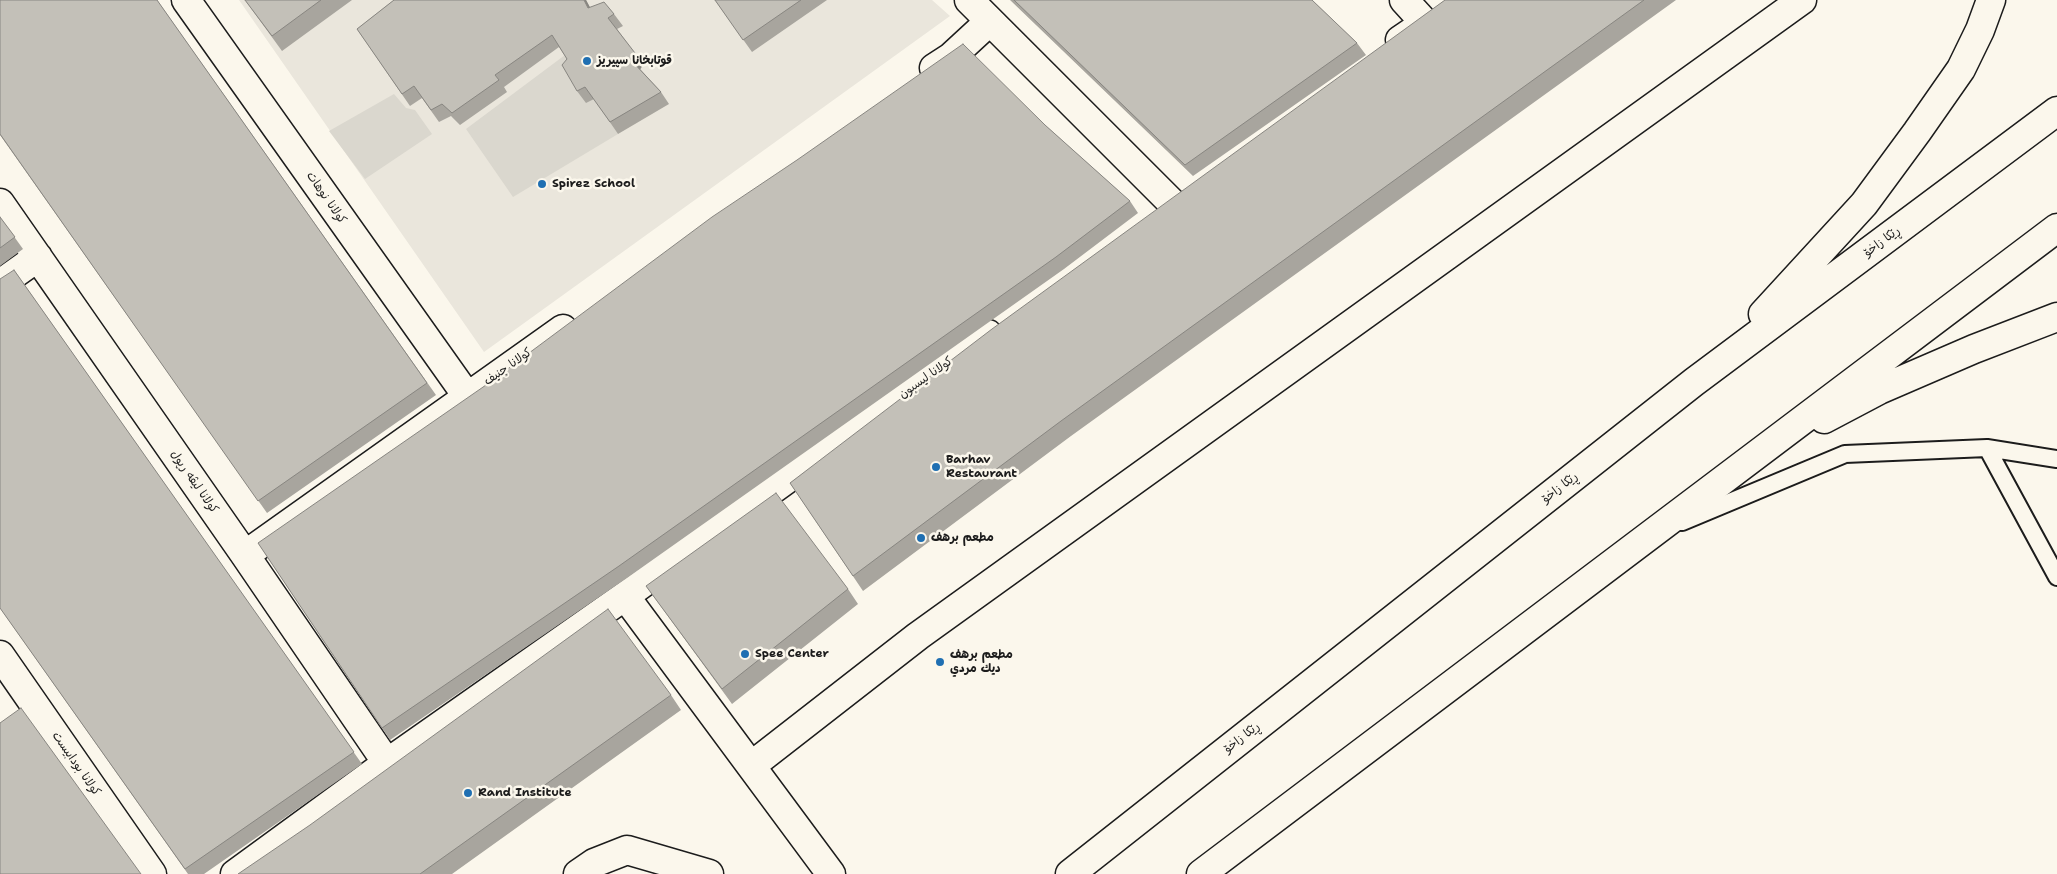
<!DOCTYPE html>
<meta charset="utf-8">
<style>
body{margin:0}
canvas{display:block;background:#fbf7ec}
</style>
<canvas width="2057" height="874"></canvas>
<script>
const ctx = document.querySelector('canvas').getContext('2d');
ctx.lineJoin = 'round';
function fill(path, color) { ctx.fillStyle = color; ctx.fill(path, 'evenodd'); }
const toPath = rows => new Path2D(rows.map(r => 'M' + r).join(''));
function trace(path, color, width, dash) { ctx.strokeStyle = color; ctx.lineWidth = width; ctx.lineCap = dash ? 'butt' : 'round'; ctx.setLineDash(dash || []); ctx.stroke(path); }
function drawText(font, color, halo, rows, align = 'center') {
  ctx.font = font + ' "Shantell Sans","Playpen Sans Arabic",sans-serif'; ctx.lineWidth = 5; ctx.setLineDash([]); ctx.textBaseline = 'middle'; ctx.strokeStyle = halo; ctx.fillStyle = color; for (const [text, x, y, turn = 0] of rows) {
    ctx.save(); ctx.translate(x, y); ctx.rotate((+turn || 0) * Math.PI / 180); ctx.textAlign = isNaN(turn) ? turn : align; if (halo) ctx.strokeText(text, 0, 0); ctx.fillText(text, 0, 0); ctx.restore();
  }
}
const built = toPath([
 [239,0,932,0,950,16,484,352]
]);
const green = toPath([
 [565,55,618,134,513,197,466,129],
 [394,94,406,108,415,110,432,134,365,179,329,131]
]);
const lane = toPath([
 [1987,448,2057,577],
 [1682,522,1845,454,1987,448,2057,459]
]);
const street = toPath([
 [186,0,467,396],
 [969,0,1172,203],
 [1400,40,1425,23,1404,0],
 [934,68,951,57,990,21],
 [0,203,245,555,387,763],
 [0,284,38,257],
 [245,555,563,329],
 [625,596,831,874],
 [0,655,152,874],
 [751,766,918,636,1802,0],
 [235,874,387,763,625,596,988,334],
 [578,874,594,863,627,850,709,874]
]);
const highway = toPath([
 [1763,314,1864,204,1917,132,1961,69,1980,30,1991,0],
 [1824,419,1879,390,1974,349,2057,317],
 [1070,874,1694,382,2057,111],
 [1201,874,2057,228]
]);
const wall = toPath([
 [157,0,436,395,267,513,0,135],
 [245,0,352,0,282,51],
 [394,0,586,0,590,8,614,14,623,26,617,29,643,65,640,69,661,92,669,104,618,134,594,99,586,103,577,91,567,59,559,47,504,87,507,92,460,125,451,116,439,122,422,98,410,106,357,29],
 [715,0,827,0,752,52],
 [1010,0,1312,0,1357,43,1366,55,1193,176],
 [1445,0,1676,0,1071,436,863,591,790,483],
 [1045,125,1130,201,1138,213,1064,269,627,578,390,740,258,543],
 [0,217,23,249,0,266],
 [14,270,362,764,204,874,188,874,0,608],
 [646,586,848,589,858,604,732,704],
 [671,695,681,710,452,874,238,874]
]);
const shadedWall = toPath([
 [584,0,586,0,597,20,588,8],
 [635,53,643,65,639,71,630,59]
]);
const building = toPath([
 [0,0,157,0,427,383,258,501,0,134,0,0],
 [245,0,321,0,272,36,245,0],
 [394,0,584,0,588,8,604,2,614,14,608,18,635,53,630,59,661,92,610,122,585,87,577,91,562,65,567,59,552,35,495,75,499,80,452,113,442,104,431,110,414,86,402,94,357,29,394,0],
 [715,0,801,0,743,40,715,0],
 [1014,0,1312,0,1357,43,1185,165,1014,0],
 [1445,0,1644,0,1061,421,853,576,790,483,992,329,1445,0],
 [963,44,1045,125,1130,201,1056,257,619,566,382,728,258,543,486,385,712,217,797,160,963,44],
 [0,217,15,237,0,248,0,217],
 [14,270,354,752,185,869,0,608,0,279,14,270],
 [776,493,848,589,722,689,646,586,776,493],
 [608,609,671,695,420,874,238,874,310,825,608,609],
 [21,708,141,874,0,874,0,723,21,708]
]);
const markers = [
 [587,61,5,"#1f6fb2"],
 [542,184,5,"#1f6fb2"],
 [936,467,5,"#1f6fb2"],
 [921,538,5,"#1f6fb2"],
 [745,654,5,"#1f6fb2"],
 [940,662,5,"#1f6fb2"],
 [468,793,5,"#1f6fb2"]
];
const poiNames = [
 ["قوتابخانا سپيريز",597,61],
 ["Spirez School",552,184],
 ["Barhav",946,460],
 ["Restaurant",946,474],
 ["مطعم برهف",931,538],
 ["Spee Center",755,654],
 ["مطعم برهف",950,655],
 ["ديك مردي",950,669],
 ["Rand Institute",478,793]
];
const streetNames = [
 ["كولانا نوهات",326,198,55],
 ["ڕێکا زاخۆ",1882,242,-37],
 ["كولانا جنيف",508,367,-35],
 ["كولانا ليسبون",926,378,-35],
 ["كولانا ليڤه رپول",194,482,55],
 ["ڕێکا زاخۆ",1560,488,-38],
 ["ڕێکا زاخۆ",1242,738,-38],
 ["كولانا بودابيست",76,764,55]
];
fill(built, '#eae6dc');
fill(green, '#dad7ce');
trace(lane, '#1c1c1c', 20);
trace(street, '#1c1c1c', 31);
trace(highway, '#1c1c1c', 31);
trace(lane, '#fbf7ec', 16);
trace(street, '#fbf7ec', 28);
trace(highway, '#fbf7ec', 28);
fill(wall, '#a8a59e');
fill(shadedWall, '#888681');
fill(building, '#c3c0b8');
trace(building, '#888681', 1);
for (const [x, y, r, color] of markers) { const dot = new Path2D(); dot.arc(x, y, r, 0, 2 * Math.PI); ctx.fillStyle = color; ctx.fill(dot); trace(dot, '#fbf7ec', 2); }
drawText('bold 12px', '#1c1c1c', '#fbf7ec', poiNames, 'left');
drawText('12px', '#1c1c1c', '#fbf7ec', streetNames);
</script>
